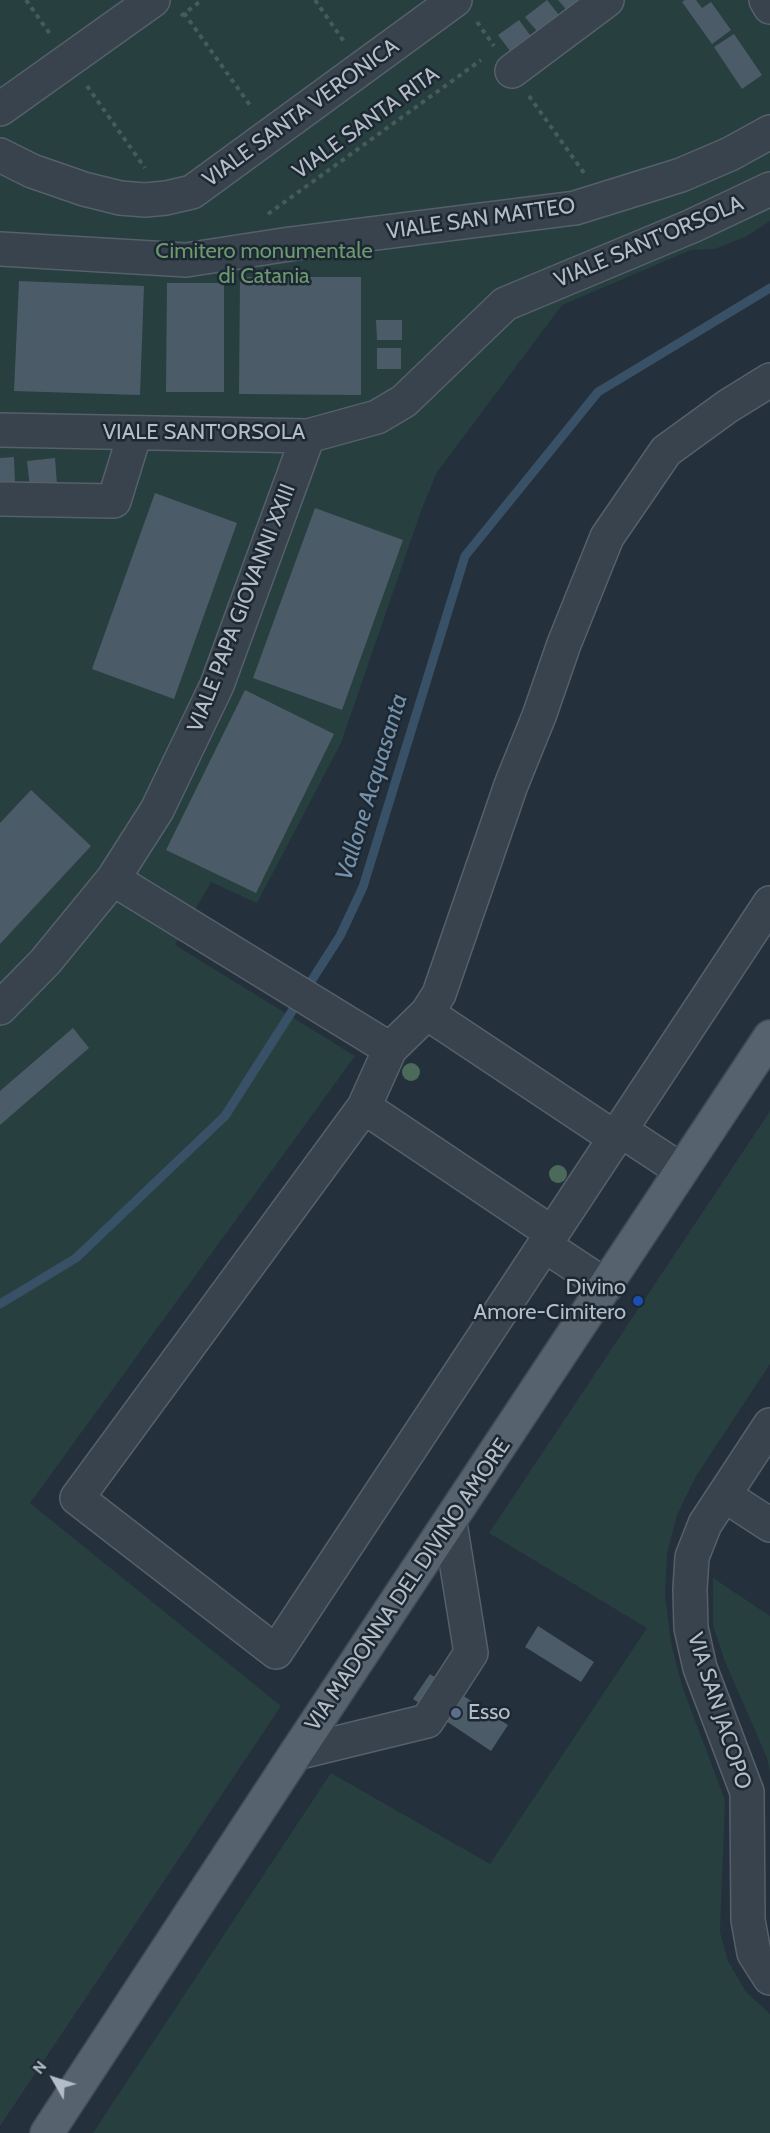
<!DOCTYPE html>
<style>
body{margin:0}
#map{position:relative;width:770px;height:2133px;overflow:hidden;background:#24313d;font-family:Cabin,sans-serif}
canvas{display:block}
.north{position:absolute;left:24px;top:2049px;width:60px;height:60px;-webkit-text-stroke:4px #1d2832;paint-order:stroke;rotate:309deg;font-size:16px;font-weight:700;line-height:24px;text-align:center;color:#b3bdc8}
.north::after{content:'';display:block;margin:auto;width:21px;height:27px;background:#b3bdc8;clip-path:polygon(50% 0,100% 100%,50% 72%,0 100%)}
</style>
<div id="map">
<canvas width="770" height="2133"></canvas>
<div class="north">N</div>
</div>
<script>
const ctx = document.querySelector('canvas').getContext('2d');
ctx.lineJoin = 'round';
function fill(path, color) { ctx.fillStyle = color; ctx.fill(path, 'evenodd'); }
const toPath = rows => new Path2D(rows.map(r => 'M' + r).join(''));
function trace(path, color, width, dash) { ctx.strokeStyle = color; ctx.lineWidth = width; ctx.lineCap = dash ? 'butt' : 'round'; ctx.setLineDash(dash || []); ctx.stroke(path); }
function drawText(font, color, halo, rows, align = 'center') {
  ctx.font = font + ' Cabin,sans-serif'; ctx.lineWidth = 5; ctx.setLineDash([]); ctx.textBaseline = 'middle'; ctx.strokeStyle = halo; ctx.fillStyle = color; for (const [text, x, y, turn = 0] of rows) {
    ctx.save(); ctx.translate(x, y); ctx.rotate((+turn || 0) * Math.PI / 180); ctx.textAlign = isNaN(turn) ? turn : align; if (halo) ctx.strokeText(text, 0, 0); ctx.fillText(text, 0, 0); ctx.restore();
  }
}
const green = toPath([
 [0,0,770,0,770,221,747,236,715,249,691,250,562,305,437,472,421,511,341,743,257,903,211,882,175,945,355,1056,30,1503,281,1706,0,2126],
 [770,1111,770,1364,696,1476,677,1515,667,1554,665,1595,671,1643,682,1686,725,1800,720,1932,728,1961,746,1992,770,2014,770,2133,93,2133,331,1773,490,1864,647,1628,489,1533],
 [713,1578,770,1616,770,1773,767,1758,724,1659,713,1625]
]);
const stream = toPath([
 [0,1304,76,1258,225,1116,340,936,363,887,465,556,598,392,770,288]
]);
const building = toPath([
 [547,0,563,20,542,37,525,17],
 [558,0,587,0,570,14],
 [685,0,696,0,702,8,711,2,731,30,712,44,682,2],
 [519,20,535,42,514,56,498,35],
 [734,34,762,75,742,89,714,47],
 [240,277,361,277,361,395,239,394],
 [19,281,144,286,140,395,14,391],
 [167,283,224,283,224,392,166,392],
 [376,320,402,320,402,340,377,340],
 [377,348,401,348,401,369,377,369],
 [14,457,15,485,0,486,0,458],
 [55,458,57,485,30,488,27,461],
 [155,493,237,523,174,699,92,669],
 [315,508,403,540,342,710,253,678],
 [245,690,334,734,256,893,166,850],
 [31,790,91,846,0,944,0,823],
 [73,1028,89,1048,0,1125,0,1091],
 [538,1626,594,1662,581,1682,525,1647],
 [430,1674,508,1725,491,1751,413,1699]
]);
const path = toPath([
 [26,0,50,34],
 [315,0,345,43],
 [184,13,252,108],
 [181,16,202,0],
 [477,22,494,46],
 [87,86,145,168],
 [529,96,584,173],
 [268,214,481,60]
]);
const minor = toPath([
 [766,0,770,7],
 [512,71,607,0],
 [0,109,153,0],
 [0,155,32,171,84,189,120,198,145,200,166,198,192,192,455,0],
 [0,249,186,260,290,244,575,208,681,175,730,154,770,132],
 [770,380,728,406,666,451,607,537,564,644,539,716,511,785,439,994,427,1013,390,1049,364,1107,77,1498,276,1652,770,903],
 [0,430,308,436,377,417,404,401,505,304,692,226,770,189],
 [0,499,114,501,135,433],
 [113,879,390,1049],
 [0,1008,45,962,113,879,157,810,217,685,308,436],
 [427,1013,615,1138],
 [364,1107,552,1233],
 [620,1130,681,1170],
 [544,1245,606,1286],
 [770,1425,705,1524,692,1557,690,1589,691,1628,700,1668,747,1792,748,1920,754,1953,770,1978],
 [724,1495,770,1525],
 [296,1753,427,1721,471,1653,450,1523]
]);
const major = toPath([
 [47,2133,296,1753,770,1037]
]);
const trees = [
 [411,1072],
 [558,1174]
];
const markers = [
 [638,1301,6,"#1a4fb4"],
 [456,1713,6,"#5c6f8a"]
];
const streetNames = [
 ["VIALE SANTA VERONICA",301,113,-36],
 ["VIALE SANTA RITA",366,123,-36],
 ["VIALE SAN MATTEO",481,219,-8],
 ["VIALE SANT'ORSOLA",649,242,-23],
 ["VIALE SANT'ORSOLA",204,433],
 ["VIALE PAPA GIOVANNI XXIII",242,608,-69],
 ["VIA MADONNA DEL DIVINO AMORE",408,1585,-56],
 ["VIA SAN JACOPO",719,1711,72]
];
const parkNames = [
 ["Cimitero monumentale",264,252],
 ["di Catania",264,277]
];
const poiNames = [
 ["Divino",626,1288],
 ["Amore-Cimitero",626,1313],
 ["Esso",468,1713,"left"]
];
const waterNames = [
 ["Vallone Acquasanta",372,787,-73]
];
fill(green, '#273f3f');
trace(stream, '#395166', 9);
fill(building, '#4c5b68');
trace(minor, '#56606b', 36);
trace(major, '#414c56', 36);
trace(path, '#465c5c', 4, [4.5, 4.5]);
trace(minor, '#38434d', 33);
trace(major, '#56626d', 33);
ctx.fillStyle = '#4b6a59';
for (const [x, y] of trees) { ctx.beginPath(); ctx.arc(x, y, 9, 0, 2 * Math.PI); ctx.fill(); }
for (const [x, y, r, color] of markers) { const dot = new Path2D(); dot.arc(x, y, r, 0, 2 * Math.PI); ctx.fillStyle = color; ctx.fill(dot); trace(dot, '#1d2832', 2); }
drawText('22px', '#b3bdc8', '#1d2832', streetNames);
drawText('22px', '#6b9970', '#1d2832', parkNames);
drawText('22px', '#b3bdc8', '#1d2832', poiNames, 'right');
drawText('italic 24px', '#7492ab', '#1d2832', waterNames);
</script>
